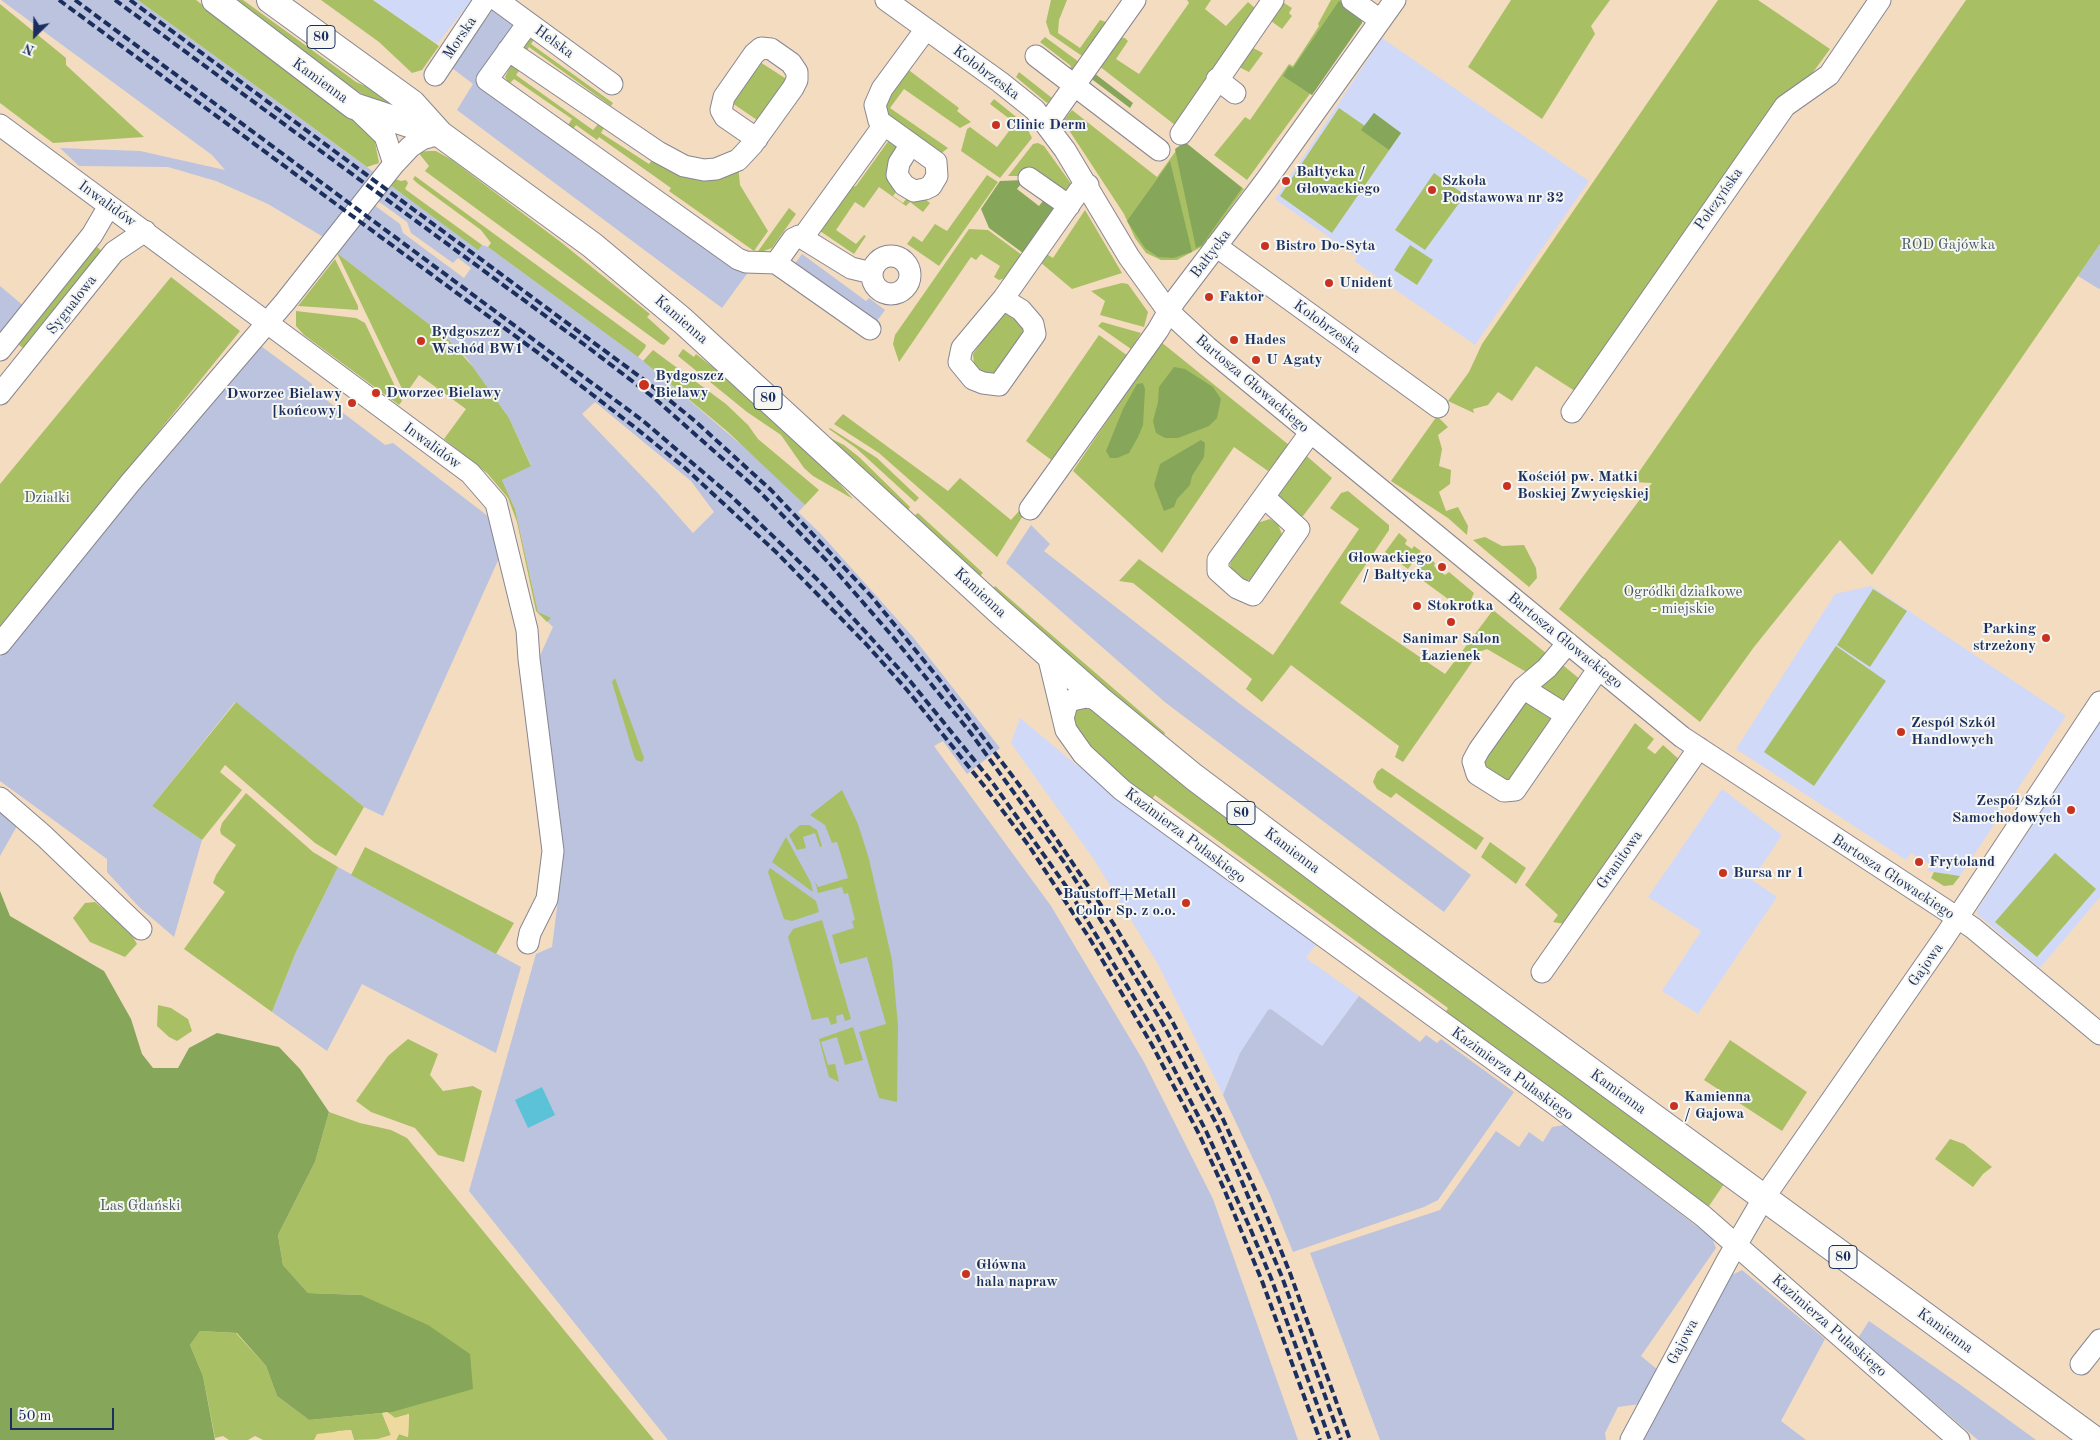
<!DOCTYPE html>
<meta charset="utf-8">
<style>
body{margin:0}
#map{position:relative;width:2100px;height:1440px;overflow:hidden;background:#f4dcc1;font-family:"Old Standard TT",serif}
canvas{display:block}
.north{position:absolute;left:10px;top:10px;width:50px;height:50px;-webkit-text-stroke:4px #f6f6f2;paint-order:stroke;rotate:203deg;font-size:14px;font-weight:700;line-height:20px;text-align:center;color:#1b2f5e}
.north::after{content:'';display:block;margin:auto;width:18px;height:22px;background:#1b2f5e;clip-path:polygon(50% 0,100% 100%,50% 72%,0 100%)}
.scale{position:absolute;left:10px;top:1408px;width:104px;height:22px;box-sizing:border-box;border:2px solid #1b2f5e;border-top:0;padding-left:6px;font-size:15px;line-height:18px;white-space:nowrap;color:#1b2f5e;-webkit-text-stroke:4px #f6f6f2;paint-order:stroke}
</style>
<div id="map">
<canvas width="2100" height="1440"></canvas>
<div class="north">N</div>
<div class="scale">50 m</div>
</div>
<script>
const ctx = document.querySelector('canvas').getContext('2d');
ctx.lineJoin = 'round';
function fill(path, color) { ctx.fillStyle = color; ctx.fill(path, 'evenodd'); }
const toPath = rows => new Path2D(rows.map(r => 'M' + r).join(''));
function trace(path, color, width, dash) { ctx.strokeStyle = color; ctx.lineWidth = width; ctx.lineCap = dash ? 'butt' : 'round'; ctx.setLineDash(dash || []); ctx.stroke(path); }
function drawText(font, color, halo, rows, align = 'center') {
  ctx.font = font + ' "Old Standard TT",serif'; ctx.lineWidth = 4; ctx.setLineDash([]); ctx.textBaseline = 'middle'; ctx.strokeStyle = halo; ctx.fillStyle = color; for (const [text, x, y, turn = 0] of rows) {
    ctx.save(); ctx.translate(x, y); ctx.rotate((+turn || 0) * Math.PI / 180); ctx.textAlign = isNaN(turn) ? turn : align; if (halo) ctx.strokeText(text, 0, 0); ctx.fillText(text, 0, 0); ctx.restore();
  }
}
const built = toPath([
 [472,0,437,44,374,1,375,0],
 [1382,38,1589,181,1475,345,1354,261,1357,257,1275,199],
 [1871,586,2066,716,1960,876,1927,871,1931,865,1911,853,1906,860,1736,749,1835,594],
 [1020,718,1074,763,1317,943,1306,958,1359,996,1322,1046,1271,1009,1240,1053,1223,1095,1159,966,1095,861,1011,743],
 [2100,722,2100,897,2040,968,1977,914,1977,910],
 [1722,789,1782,835,1752,880,1777,897,1698,1014,1662,991,1701,931,1648,897]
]);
const industrial = toPath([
 [1,0,138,0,375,173,325,238,268,204,216,181,168,167,79,166,60,148,140,151,225,170,212,155],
 [494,8,521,28,482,83,749,271,722,308,457,110,473,84,452,68],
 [390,185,478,249,482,245,488,247,641,359,759,460,805,505,798,512,820,533,913,637,1000,748,967,774,943,741,934,746,1051,906,1144,1062,1213,1199,1298,1440,668,1440,469,1191,536,954,552,947,564,852,537,662,553,627,538,612,515,509,502,480,531,465,509,418,468,360,447,338,337,253,374,205,400,224,403,233,464,278,471,268,458,258,453,263,411,233,407,222,378,201],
 [595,402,691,481,714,512,693,533,655,490,582,414],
 [2100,244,2100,288,2099,289,2078,276],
 [802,254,866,301,869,298,885,310,866,336,785,277],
 [0,286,25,307,0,336],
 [261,346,312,384,312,389,385,445,393,443,489,517,500,556,383,816,364,807,235,702,152,806,202,840,174,937,139,907,107,872,107,859,0,781,0,657,166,456],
 [1031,525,1050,544,1044,551,1240,704,1471,875,1444,912,1166,703,1006,563],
 [0,812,17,826,0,856],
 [338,867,521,967,496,1053,362,984,327,1051,272,1012,296,952],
 [1359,996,1420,1042,1426,1035,1437,1043,1441,1039,1514,1092,1438,1200,1424,1207,1293,1252,1270,1195,1223,1095,1240,1053,1268,1010,1271,1009,1322,1046],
 [1564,1125,1712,1238,1716,1248,1641,1356,1658,1370,1640,1404,1618,1407,1605,1433,1606,1440,1380,1440,1310,1253,1440,1210,1496,1131,1519,1147,1529,1132,1543,1142,1552,1127],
 [1742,1270,1825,1339,1781,1421,1806,1440,1643,1440,1732,1275],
 [1869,1321,1962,1386,2036,1440,1978,1440,1858,1338]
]);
const green = toPath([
 [138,0,196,0,375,133,374,137,379,163,367,167],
 [235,0,243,0,356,82,386,95,399,104,392,113,356,90],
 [321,0,373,0,439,46,422,70,412,73,379,42],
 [1051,0,1067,0,1059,20,1058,33,1080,48,1100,20,1106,22,1108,27,1082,56,1050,34,1046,22],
 [1187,0,1211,0,1205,9,1226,26,1248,2,1256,9,1175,125,1094,62,1118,37,1125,38,1128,41,1116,59,1139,74,1189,3],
 [1331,0,1342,0,1363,21,1247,180,1214,155,1245,117,1250,120,1289,64,1293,66,1319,26,1318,24],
 [1511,0,1610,0,1591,26,1595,34,1542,119,1468,67],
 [1718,0,1758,0,1830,49,1578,393,1536,366,1512,401,1498,392,1488,405,1473,409,1474,413,1448,401,1469,372,1482,344],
 [1966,0,2100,0,2100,244,1872,575,1840,540,1754,647,1700,722,1559,609,1652,483,1632,482],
 [1284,3,1292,8,1289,13,1292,16,1282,29,1271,21,1276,4],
 [0,4,66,58,66,65,144,137,53,143,0,103],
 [529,36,536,37,531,44,613,103,611,106,529,47,525,54,522,51,525,39],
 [1045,37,1079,62,1081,67,1067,74,1071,66,1040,42],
 [1251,47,1263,53,1249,72,1239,67],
 [760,62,788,80,760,122,732,103],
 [511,65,521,68,516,75,593,130,600,122,606,124,601,133,649,164,655,156,695,178,711,180,711,173,738,164,740,185,768,231,754,251,669,191,671,188,599,137,597,140,576,125,573,129,568,125,572,119,514,79,509,84,505,77],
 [906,68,959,108,957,111,971,122,960,128,904,89,890,108,948,148,939,155,881,115,882,102],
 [1019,72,1052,98,1047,103,1016,77],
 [994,99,1025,124,1032,138,1000,178,961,151,967,129,970,127,997,147,1015,123,990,104],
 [1339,108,1365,126,1374,113,1401,133,1332,233,1280,196],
 [1072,110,1157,177,1183,141,1244,189,1203,246,1177,260,1161,260,1146,253,1135,238,1124,214,1063,121],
 [892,136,904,145,900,187,893,196,903,203,910,194,920,195,930,203,923,212,910,202,906,206,879,187,864,208,855,202,836,230,856,244,864,235,866,236,854,254,814,227,841,189,856,186],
 [1038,143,1044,146,1072,185,1064,195,1022,176,1008,176,1033,144],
 [429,151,436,151,452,160,562,243,650,314,647,317,670,338,664,345,661,344,425,171,429,166,418,152],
 [1434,173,1465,195,1425,250,1395,230],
 [987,175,998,182,939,266,907,244,913,236,922,242,935,224,947,231],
 [415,176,646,345,645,348,638,357,488,247,491,243,481,230,417,183,413,179],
 [395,179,401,181,406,180,408,183,405,189,482,245,478,250,390,185],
 [789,208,796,214,772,248,756,254],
 [1085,210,1122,273,1072,289,1040,262,1045,253,1053,258],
 [969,229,988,230,1022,255,1006,278,999,280,994,277,1000,266,981,254,976,260,971,257,899,362,893,344,895,335],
 [92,243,107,255,28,352,13,340],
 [1410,245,1433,260,1417,285,1394,270],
 [337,253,447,338,473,367,509,418,531,466,502,480,515,509,538,612,551,618,547,622,536,611,517,522,508,498,488,474,444,439,466,409,419,375,405,395],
 [335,259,358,306,358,310,298,306],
 [171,277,240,331,0,628,0,484],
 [1122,283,1128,284,1148,312,1144,327,1100,315,1105,301,1091,291],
 [296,311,356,318,365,323,402,401,399,405,304,335,296,326],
 [1006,313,1019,317,1025,335,999,373,991,375,979,371,974,364,973,354,998,317],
 [1102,322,1141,333,1131,349,1098,326],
 [1099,335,1128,356,1054,462,1026,441],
 [1161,342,1289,445,1268,471,1234,447,1162,553,1073,471],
 [683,349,694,357,696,354,718,371,813,454,853,499,813,476,804,468,781,435,747,412,678,356],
 [653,350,726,404,748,425,758,439,819,490,805,505,728,432,643,361],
 [843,414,948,491,960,478,1011,520,1019,511,1024,514,997,557,879,453,834,424],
 [1437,416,1448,427,1438,435,1442,449,1439,466,1451,470,1450,484,1439,492,1446,511,1458,507,1468,526,1467,535,1448,518,1391,481],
 [830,428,877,458,919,498,915,502,856,448,829,429],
 [828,437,844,445,859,457,910,507,908,510],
 [1302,452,1332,478,1303,516,1295,516,1275,499],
 [1348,491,1389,525,1389,530,1340,603,1445,674,1493,610,1547,654,1528,673,1487,649,1479,652,1403,762,1395,757,1399,746,1291,665,1262,702,1246,689,1252,679,1133,583,1119,581,1139,559,1273,655,1359,529,1330,508,1341,493],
 [918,513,983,573,979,577,916,518,915,515],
 [1270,519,1278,524,1284,540,1260,574,1250,580,1239,580,1232,574,1230,564,1233,557,1254,524],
 [1399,533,1407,540,1405,544,1412,549,1414,546,1421,551,1408,569,1385,552],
 [1485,537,1502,546,1524,545,1536,568,1537,578,1529,587,1473,540],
 [1427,556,1435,563,1434,566,1437,569,1445,575,1449,572,1474,593,1468,607,1463,610,1414,574],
 [995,586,1165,733,1163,738,992,590],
 [1873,589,1907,611,1870,667,1837,645],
 [1836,646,1886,681,1814,786,1764,752],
 [1559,662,1581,680,1563,708,1535,687],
 [615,678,644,758,642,762,636,760,634,756,612,682],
 [1526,697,1554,715,1510,784,1481,766],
 [236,702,364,807,336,856,315,843,225,765,220,772,242,790,202,840,152,806],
 [1080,707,1091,708,1271,852,1724,1184,1707,1209,1443,1017,1448,1008,1155,795,1149,803,1097,760,1073,727,1073,711],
 [1635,723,1654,739,1647,748,1655,754,1663,745,1682,762,1565,924,1553,922,1558,915,1525,885],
 [1382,768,1484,838,1476,850,1396,793,1391,798,1377,789,1373,782,1377,772],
 [842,790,858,824,869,859,892,960,898,1026,897,1102,879,1098,859,1032,886,1024,867,957,840,964,832,935,854,928,852,921,855,920,848,893,844,894,842,887,818,893,815,881,818,887,848,878,837,842,832,843,825,825,810,815],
 [246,793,313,852,338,867,296,952,272,1012,184,949,225,892,213,883,216,875,236,845,221,834,220,830,222,823],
 [800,825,809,825,817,830,822,846,820,847,815,833,803,837,806,848,797,850,789,835],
 [786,837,811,883,813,892,772,862],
 [1490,842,1526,868,1516,884,1481,857],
 [365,847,514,923,496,954,351,875],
 [2055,853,2096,889,2037,957,1995,922],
 [770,868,816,901,819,912,792,921,784,919,768,872],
 [1934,872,1960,876,1953,885,1944,886,1931,878],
 [95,902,129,930,137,944,125,957,90,942,73,918,85,903],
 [822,920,851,1019,845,1021,843,1014,836,1016,837,1023,831,1025,828,1017,812,1020,788,937,793,929],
 [158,1005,171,1008,188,1019,192,1031,177,1041,169,1037,157,1026],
 [853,1027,863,1060,845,1065,837,1037,821,1042,828,1065,835,1064,839,1082,829,1077,819,1039],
 [408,1039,438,1054,430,1075,443,1091,473,1086,482,1091,464,1162,438,1155,415,1128,371,1112,356,1101,388,1056],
 [1730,1040,1807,1092,1782,1131,1704,1080],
 [329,1112,360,1123,391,1130,407,1138,654,1440,396,1440,399,1434,408,1437,409,1414,395,1418,387,1412,392,1412,361,1295,308,1293,283,1265,278,1235,315,1162],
 [1950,1139,1964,1144,1992,1167,1983,1174,1973,1187,1935,1159],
 [200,1331,236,1333,266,1366,277,1396,309,1420,382,1413,391,1435,383,1439,354,1440,351,1430,338,1431,314,1440,263,1440,255,1436,248,1440,229,1440,223,1436,215,1438,203,1376,190,1345]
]);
const forest = toPath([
 [1339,1,1360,16,1362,23,1312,95,1283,76,1289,66,1293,68],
 [1094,73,1133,103,1130,108,1089,77],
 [1374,113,1401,133,1389,150,1361,130],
 [1185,142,1242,188,1202,245,1196,248,1175,149],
 [1170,161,1192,252,1173,258,1158,257,1145,248,1127,221],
 [1024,180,1017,189,1039,206,1046,197,1056,206,1023,253,989,228,981,209,1000,181],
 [1174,367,1185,369,1213,387,1221,399,1217,418,1209,426,1178,438,1165,438,1156,433,1153,421,1158,402,1159,387],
 [1143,383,1145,389,1143,425,1138,437,1129,453,1117,458,1110,458,1106,451,1123,409,1137,384],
 [1201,440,1205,443,1204,457,1192,476,1190,485,1177,499,1174,507,1164,511,1154,485,1160,464],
 [0,891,10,916,104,971,131,1019,142,1054,153,1068,178,1068,189,1048,217,1033,279,1047,300,1069,329,1112,315,1162,278,1235,283,1265,308,1293,361,1295,428,1325,470,1354,473,1389,392,1412,309,1420,277,1396,266,1366,237,1333,200,1331,190,1345,203,1376,215,1440,0,1440]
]);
const sand = toPath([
 [387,1412,395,1418,409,1414,408,1437,399,1434,396,1440,374,1440,391,1435,382,1413],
 [351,1430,354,1440,314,1440,317,1434]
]);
const water = toPath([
 [542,1087,555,1115,528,1128,515,1100]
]);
const minor = toPath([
 [497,0,612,84],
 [886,0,1000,82,1035,110,1065,150,1129,257,1168,311,1207,347,1682,737,1973,928,2100,1034],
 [1352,0,1380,20],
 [528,23,487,80,738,259,746,262,776,263,793,239,799,236,851,268,872,273],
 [508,50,658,152,684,166,704,170,716,169,738,160,752,145,793,88,797,80,797,72,791,63,771,49,761,48,754,54,724,97,721,110,725,117,757,139],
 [1036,56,1159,150],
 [435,75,485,0],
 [1217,79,1235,93],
 [356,108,385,136,394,164],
 [1047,124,1135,0],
 [0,125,470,473,496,503,527,630,529,659,553,851,547,899,530,933,528,943],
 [1181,134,1273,0],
 [911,144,899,163,897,175,904,185,914,191,925,189,931,186,937,176,936,162,879,121,875,105,882,89,926,29],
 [1029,178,1069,206],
 [803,237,884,125],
 [1216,246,1438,407],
 '872 275a19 19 0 1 1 38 0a19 19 0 1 1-38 0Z',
 [776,263,870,329],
 [1003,299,1021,310,1033,324,1035,334,999,385,983,383,973,379,959,362,962,348,1003,299,1079,191,1088,185],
 [0,350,92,235,109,206],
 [0,394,114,252,145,231],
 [1572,412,1785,106,1829,75,1880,0],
 [1264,497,1299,529,1253,595,1237,588,1218,571,1218,560,1310,433],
 [1030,509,1158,330,1174,302,1267,179,1395,0],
 [1568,643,1547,668,1523,688,1479,750,1473,761,1477,774,1504,791,1515,790,1599,668],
 [0,644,130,483,285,302,394,164,410,147,422,139,440,134],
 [1048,655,1066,730,1083,754,1122,790,1556,1105,1703,1216,1959,1440],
 [1523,688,1566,715],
 [1063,718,1067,704,1072,700,1086,697,1099,699],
 [0,798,44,836,141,929],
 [1542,972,1699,748],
 [2081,1364,2100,1340],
 [1631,1440,1728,1259,1763,1199,1944,938,2100,702]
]);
const major = toPath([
 [215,0,354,106,439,134],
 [270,0,412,103,440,134,592,245,683,321,1000,612,1099,699,1194,777,1387,922,2095,1440]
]);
const rail = toPath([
 [59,0,541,355,637,429,685,468,776,552,866,644,907,690,985,787,1029,846,1090,939,1152,1045,1199,1134,1224,1189,1262,1281,1320,1440],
 [75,0,642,420,731,496,777,540,824,586,910,681,992,782,1068,889,1155,1032,1206,1131,1250,1228,1271,1278,1330,1440],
 [115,0,585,345,653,397,759,491,828,562,893,637,970,732,1064,862,1105,927,1163,1024,1216,1123,1240,1177,1282,1277,1341,1440],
 [130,0,647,382,695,421,771,490,871,596,939,679,1026,794,1113,923,1171,1019,1222,1117,1267,1216,1290,1273,1350,1440]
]);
const markers = [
 [996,125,5,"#c8321e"],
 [1286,181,5,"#c8321e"],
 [1432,190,5,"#c8321e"],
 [1265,246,5,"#c8321e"],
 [1329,283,5,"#c8321e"],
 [1209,297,5,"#c8321e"],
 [1234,340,5,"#c8321e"],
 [421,341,5,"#c8321e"],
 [1256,360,5,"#c8321e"],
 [644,385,6,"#c8321e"],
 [376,393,5,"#c8321e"],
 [352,403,5,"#c8321e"],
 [1507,486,5,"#c8321e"],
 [1442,567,5,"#c8321e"],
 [1417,606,5,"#c8321e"],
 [1451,622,5,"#c8321e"],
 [2046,638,5,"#c8321e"],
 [1901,732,5,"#c8321e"],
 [2071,810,5,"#c8321e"],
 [1919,862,5,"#c8321e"],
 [1723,873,5,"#c8321e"],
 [1186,903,5,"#c8321e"],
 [1674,1106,5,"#c8321e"],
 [966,1274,5,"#c8321e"]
];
const shields = [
 [321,37,28],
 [768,398,28],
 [1241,813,28],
 [1843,1257,28]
];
const shieldNames = [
 ["80",321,37],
 ["80",768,398],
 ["80",1241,813],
 ["80",1843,1257]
];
const streetNames = [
 ["Morska",460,38,-56],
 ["Helska",554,42,36],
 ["Kołobrzeska",986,73,37],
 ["Kamienna",320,81,36],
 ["Połczyńska",1719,199,-55],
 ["Inwalidów",107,204,36],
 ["Bałtycka",1211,254,-53],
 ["Sygnałowa",72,305,-52],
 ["Kamienna",681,320,41],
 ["Kołobrzeska",1327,327,36],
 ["Bartosza Głowackiego",1252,384,40],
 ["Inwalidów",432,446,36],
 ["Kamienna",980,593,43],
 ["Bartosza Głowackiego",1565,641,39],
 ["Kazimierza Pułaskiego",1185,836,37],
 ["Kamienna",1292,851,37],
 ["Granitowa",1620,860,-55],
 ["Bartosza Głowackiego",1893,877,33],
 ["Gajowa",1926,965,-55],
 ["Kazimierza Pułaskiego",1512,1074,36],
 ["Kamienna",1618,1092,36],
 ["Kazimierza Pułaskiego",1829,1326,41],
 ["Kamienna",1945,1331,36],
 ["Gajowa",1683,1342,-62]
];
const poiNames = [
 ["Clinic Derm",1006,125],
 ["Bałtycka /",1296,172],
 ["Głowackiego",1296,189],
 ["Szkoła",1442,181],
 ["Podstawowa nr 32",1442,198],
 ["Bistro Do-Syta",1275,246],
 ["Unident",1339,283],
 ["Faktor",1219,297],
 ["Bydgoszcz",431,332],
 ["Wschód BW1",431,349],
 ["Hades",1244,340],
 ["U Agaty",1266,360],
 ["Bydgoszcz",655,376],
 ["Bielawy",655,393],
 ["Dworzec Bielawy",386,393],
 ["Dworzec Bielawy",342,394,"right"],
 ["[końcowy]",342,411,"right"],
 ["Kościół pw. Matki",1517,477],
 ["Boskiej Zwycięskiej",1517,494],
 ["Głowackiego",1432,558,"right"],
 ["/ Bałtycka",1432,575,"right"],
 ["Stokrotka",1427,606],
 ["Parking",2036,629,"right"],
 ["strzeżony",2036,646,"right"],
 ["Sanimar Salon",1451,639,"center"],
 ["Łazienek",1451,656,"center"],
 ["Zespół Szkół",1911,723],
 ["Handlowych",1911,740],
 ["Zespół Szkół",2061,801,"right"],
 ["Samochodowych",2061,818,"right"],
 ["Frytoland",1929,862],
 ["Bursa nr 1",1733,873],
 ["Baustoff+Metall",1176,894,"right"],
 ["Color Sp. z o.o.",1176,911,"right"],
 ["Kamienna",1684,1097],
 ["/ Gajowa",1684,1114],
 ["Główna",976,1265],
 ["hala napraw",976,1282]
];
const parkNames = [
 ["ROD Gajówka",1948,245],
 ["Działki",47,498],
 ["Ogródki działkowe",1683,592],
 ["- miejskie",1683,609],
 ["Las Gdański",140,1206]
];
fill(built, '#d1d9f9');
fill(industrial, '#bbc3de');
fill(green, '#a9bf64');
fill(forest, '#86a65a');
fill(sand, '#eeda9e');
fill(water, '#5bc2d8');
trace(minor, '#888690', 23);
trace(major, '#888690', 28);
trace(minor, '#fff', 21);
trace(major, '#fff', 26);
trace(rail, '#1b2f5e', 4, [8, 4]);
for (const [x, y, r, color] of markers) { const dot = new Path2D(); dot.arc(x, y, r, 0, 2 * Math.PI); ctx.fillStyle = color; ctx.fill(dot); trace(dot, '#f6f6f2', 2); }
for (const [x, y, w] of shields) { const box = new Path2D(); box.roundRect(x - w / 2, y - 11.5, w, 23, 4); ctx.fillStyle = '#f6f6f2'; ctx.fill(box); trace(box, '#1b2f5e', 1); }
drawText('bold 14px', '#1b2f5e', null, shieldNames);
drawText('15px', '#1b2f5e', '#f6f6f2', streetNames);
drawText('bold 15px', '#1b2f5e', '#f6f6f2', poiNames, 'left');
drawText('15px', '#465a60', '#f6f6f2', parkNames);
</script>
